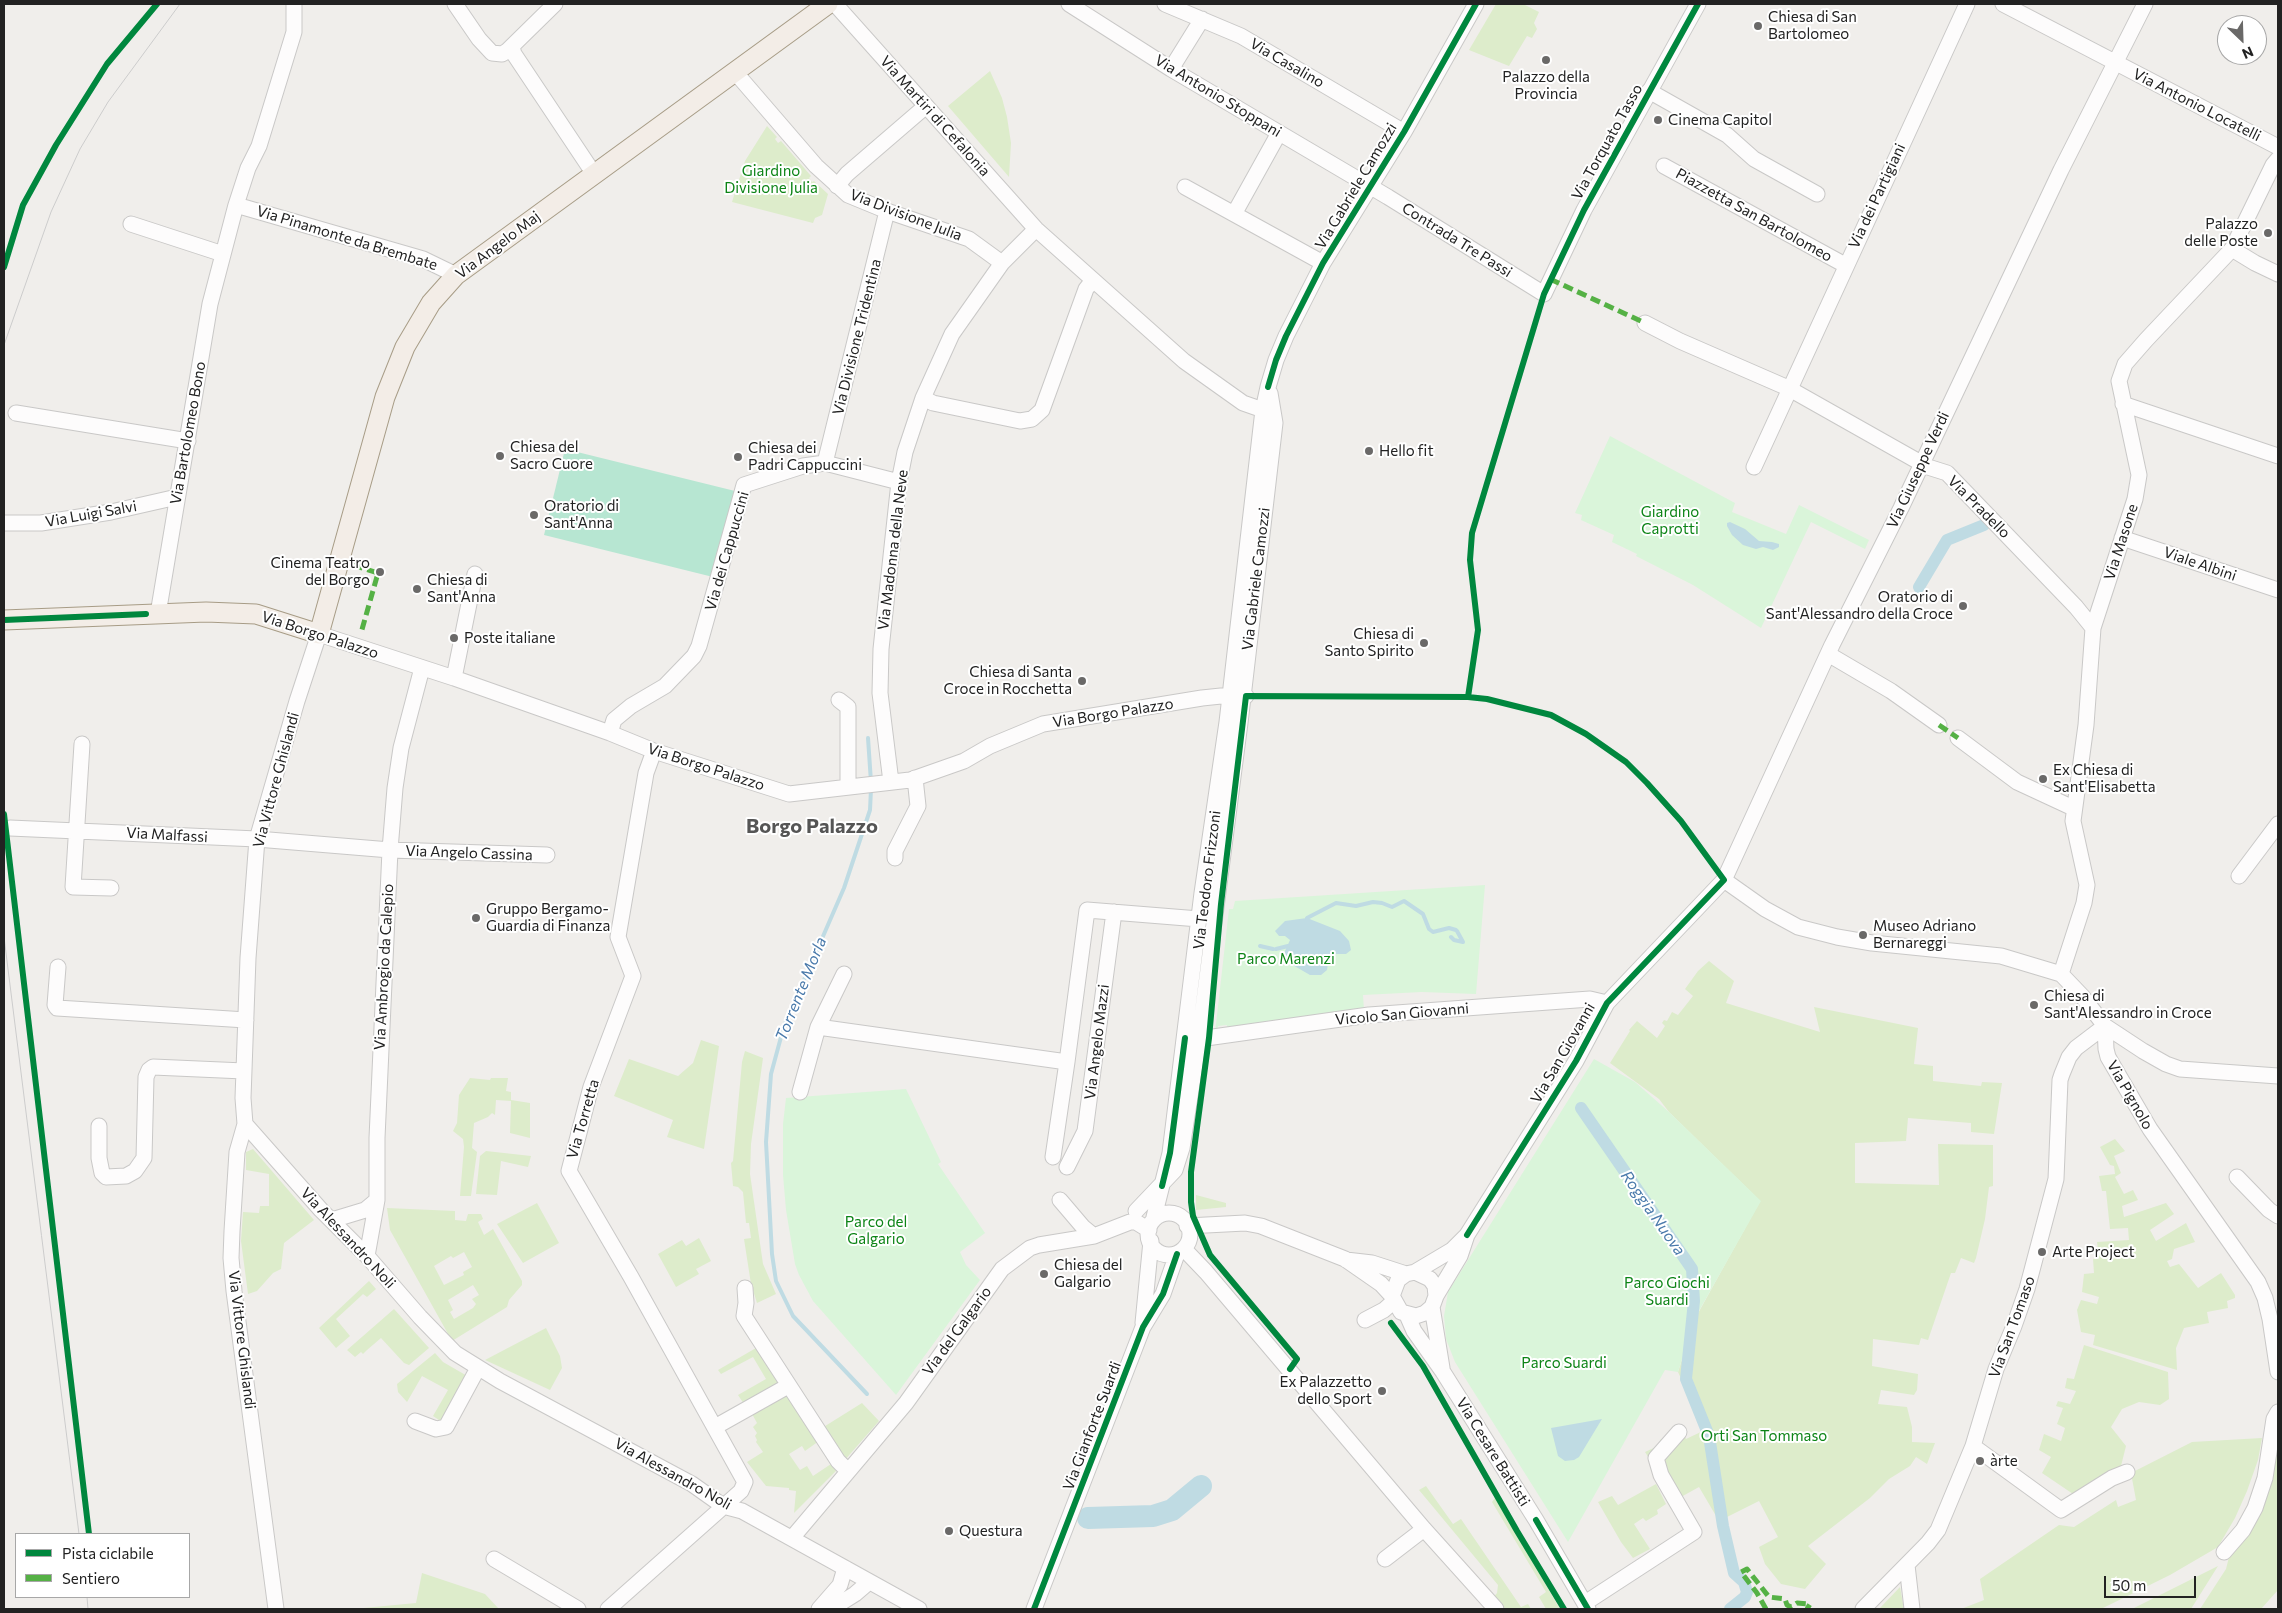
<!DOCTYPE html>
<meta charset="utf-8">
<style>
body{margin:0}
#map{position:relative;width:2282px;height:1613px;overflow:hidden;background:#f0eeeb;font-family:Commissioner,sans-serif}
canvas{display:block}
.frame{position:absolute;inset:0;border:5px solid #222;pointer-events:none}
.legend{position:absolute;left:15px;top:1533px;width:175px;height:65px;box-sizing:border-box;background:#fff;border:1px solid #a7a7a7;margin:0;padding:6px 9px;list-style:none;font-size:15px;color:#222}
.legend li{display:flex;align-items:center;gap:10px;height:25px}
.legend b{width:25px;border:1px solid #a7a7a7}
.north{position:absolute;left:2217px;top:15px;width:50px;height:50px;box-sizing:border-box;background:#fff;border:1px solid #a7a7a7;border-radius:50%;rotate:156deg;font-size:14px;font-weight:700;line-height:20px;text-align:center;color:#222}
.north::after{content:'';display:block;margin:auto;width:18px;height:22px;background:#6a6968;clip-path:polygon(50% 0,100% 100%,50% 72%,0 100%)}
.scale{position:absolute;left:2104px;top:1576px;width:92px;height:22px;box-sizing:border-box;border:2px solid #222;border-top:0;padding-left:6px;font-size:15px;line-height:18px;white-space:nowrap;color:#222;-webkit-text-stroke:4px #fff;paint-order:stroke}
</style>
<div id="map">
<canvas width="2282" height="1613"></canvas>
<div class="frame"></div>
<ul class="legend">
<li><b style="height:6px;background:#00873e"></b>Pista ciclabile</li>
<li><b style="height:6px;background:#55b145"></b>Sentiero</li>
</ul>
<div class="north">N</div>
<div class="scale">50 m</div>
</div>
<script>
const ctx = document.querySelector('canvas').getContext('2d');
ctx.lineJoin = 'round';
function fill(path, color) { ctx.fillStyle = color; ctx.fill(path, 'evenodd'); }
const toPath = rows => new Path2D(rows.map(r => 'M' + r).join(''));
function trace(path, color, width, dash) { ctx.strokeStyle = color; ctx.lineWidth = width; ctx.lineCap = dash ? 'butt' : 'round'; ctx.setLineDash(dash || []); ctx.stroke(path); }
function drawText(font, color, halo, rows, align = 'center') {
  ctx.font = font + ' Commissioner,sans-serif'; ctx.lineWidth = 4; ctx.setLineDash([]); ctx.textBaseline = 'middle'; ctx.strokeStyle = halo; ctx.fillStyle = color; for (const [text, x, y, turn = 0] of rows) {
    ctx.save(); ctx.translate(x, y); ctx.rotate((+turn || 0) * Math.PI / 180); ctx.textAlign = isNaN(turn) ? turn : align; if (halo) ctx.strokeText(text, 0, 0); ctx.fillText(text, 0, 0); ctx.restore();
  }
}
const grass = toPath([
 [1496,4,1523,4,1539,12,1534,23,1537,29,1532,38,1527,36,1509,66,1469,50],
 [990,71,1002,98,1007,117,1011,143,1009,177,948,106],
 [767,126,777,137,775,139,778,143,781,141,811,176,809,178,812,182,814,181,828,194,822,215,815,218,813,223,732,202,745,161],
 [1709,961,1734,981,1726,1003,1820,1032,1814,1007,1918,1028,1914,1064,1933,1066,1933,1081,1981,1086,1982,1082,2002,1083,1994,1134,1971,1132,1971,1123,1908,1118,1906,1141,1855,1143,1855,1183,1939,1185,1938,1144,1993,1145,1993,1186,1989,1187,1985,1219,1976,1258,1974,1263,1961,1258,1955,1273,1951,1273,1928,1340,1921,1338,1919,1345,1873,1339,1872,1366,1918,1374,1917,1390,1914,1395,1881,1390,1878,1404,1907,1407,1912,1427,1912,1442,1935,1443,1927,1464,1916,1457,1910,1466,1889,1479,1870,1498,1808,1546,1826,1564,1805,1589,1781,1584,1765,1564,1759,1547,1778,1537,1759,1501,1719,1521,1699,1487,1681,1497,1670,1491,1645,1452,1660,1445,1660,1440,1680,1426,1686,1439,1705,1430,1678,1372,1696,1317,1760,1201,1669,1112,1659,1099,1610,1063,1630,1031,1629,1030,1637,1021,1657,1038,1665,1026,1662,1023,1664,1020,1667,1021,1672,1012,1678,1015,1693,996,1685,989,1698,971],
 [701,1040,719,1046,704,1149,667,1137,673,1120,614,1096,629,1059,678,1076,693,1063],
 [745,1051,763,1058,751,1144,750,1174,763,1264,776,1294,757,1303,751,1284,744,1239,751,1238,749,1223,746,1223,743,1192,738,1187,733,1186,731,1163,733,1161,742,1062],
 [470,1078,490,1080,491,1078,508,1078,506,1091,511,1092,511,1100,530,1103,530,1138,510,1133,511,1101,496,1100,495,1115,492,1113,488,1117,474,1123,472,1148,477,1152,471,1196,460,1196,464,1147,463,1139,453,1131,457,1123,459,1095],
 [2115,1139,2125,1151,2114,1156,2121,1173,2115,1177,2124,1194,2133,1190,2138,1200,2122,1206,2124,1217,2166,1203,2174,1214,2150,1230,2156,1241,2186,1223,2195,1242,2174,1249,2172,1259,2167,1261,2170,1267,2179,1264,2198,1288,2221,1273,2235,1295,2235,1298,2227,1301,2228,1308,2207,1312,2209,1323,2184,1328,2176,1348,2177,1370,2093,1345,2095,1335,2081,1332,2077,1310,2081,1300,2097,1304,2099,1297,2082,1292,2084,1274,2094,1273,2093,1259,2099,1258,2097,1242,2129,1240,2128,1228,2110,1229,2106,1191,2102,1191,2099,1176,2115,1174,2114,1166,2110,1165,2100,1147],
 [253,1149,314,1220,284,1243,281,1269,273,1273,257,1291,248,1294,241,1241,243,1212,259,1213,260,1206,269,1206,269,1174,246,1170,246,1152],
 [486,1151,531,1156,528,1167,501,1161,497,1195,476,1194,480,1156],
 [1196,1195,1226,1203,1226,1207,1196,1210],
 [537,1203,559,1243,523,1263,497,1224],
 [387,1208,455,1211,455,1220,466,1221,468,1214,481,1214,483,1219,478,1222,484,1235,493,1229,522,1281,522,1285,509,1300,507,1307,452,1341,390,1230],
 [464,1252,472,1267,463,1272,464,1275,444,1285,434,1266,451,1256,453,1258],
 [473,1285,479,1295,472,1299,476,1304,473,1308,454,1319,450,1312,453,1310,448,1300],
 [699,1238,711,1261,696,1269,699,1274,676,1287,658,1254,682,1240,686,1246],
 [369,1281,376,1289,367,1297,363,1294,361,1296,336,1319,350,1336,336,1348,319,1328],
 [394,1309,429,1348,409,1365,404,1363,381,1338,367,1350,363,1354,361,1352,355,1357,347,1350],
 [546,1328,560,1356,562,1368,550,1390,485,1360],
 [2084,1345,2168,1372,2169,1399,2160,1405,2139,1402,2122,1409,2111,1427,2126,1446,2119,1474,2079,1498,2042,1473,2051,1457,2039,1450,2044,1434,2061,1441,2065,1428,2057,1424,2063,1408,2056,1406,2058,1401,2070,1404,2076,1391,2065,1388,2067,1378,2074,1379],
 [756,1348,780,1385,744,1404,738,1395,766,1379,753,1357,721,1374,718,1370],
 [435,1353,443,1362,469,1377,442,1422,433,1416,448,1390,422,1376,407,1402,398,1392,397,1384],
 [786,1393,819,1441,805,1451,802,1446,789,1454,800,1470,807,1466,813,1476,831,1464,836,1471,794,1513,796,1491,789,1490,789,1488,766,1486,747,1462,763,1452,756,1442,757,1440,755,1436,757,1433,753,1427,757,1423,751,1412],
 [862,1403,879,1421,844,1461,822,1428],
 [2262,1438,2258,1460,2247,1491,2235,1518,2218,1547,2170,1575,2101,1609,1961,1609,1984,1600,1980,1579,2059,1525,2074,1527,2116,1500,2118,1507,2136,1500,2131,1473,2192,1442],
 [2278,1439,2278,1590,2261,1609,2200,1609,2226,1569,2232,1545],
 [1656,1484,1666,1504,1657,1510,1658,1514,1646,1521,1643,1518,1634,1524,1650,1549,1633,1558,1621,1542,1598,1502,1612,1496,1618,1505],
 [1426,1486,1453,1524,1461,1519,1521,1607,1528,1604,1531,1609,1506,1609,1493,1598,1497,1593,1498,1585,1419,1490],
 [1495,1498,1560,1609,1546,1609,1539,1597,1546,1592,1492,1502],
 [2218,1566,2191,1609,2132,1609],
 [422,1573,485,1594,499,1609,353,1609,416,1603],
 [1900,1587,1904,1609,1879,1609]
]);
const park = toPath([
 [1610,436,1735,503,1732,512,1786,534,1799,505,1869,540,1865,549,1811,522,1761,628,1693,585,1636,556,1637,554,1612,542,1614,535,1581,520,1582,515,1575,513],
 [1485,885,1476,994,1422,992,1363,995,1364,1010,1226,1031,1227,1025,1218,1026,1217,1032,1215,1033,1229,909,1233,909,1235,901],
 [1594,1059,1635,1082,1669,1112,1761,1201,1695,1318,1678,1372,1665,1370,1568,1542,1455,1362,1446,1339,1444,1316,1448,1292],
 [906,1089,941,1162,938,1164,985,1233,960,1252,966,1265,980,1280,896,1395,813,1301,799,1275,795,1264,786,1210,783,1175,783,1124,786,1098]
]);
const pitch = toPath([
 [565,449,735,491,713,577,544,535]
]);
const water = toPath([
 [1730,522,1745,529,1759,541,1772,542,1779,544,1779,547,1773,550,1763,547,1756,549,1743,545,1732,535,1727,526,1727,523],
 [1307,918,1340,931,1349,941,1351,950,1346,954,1332,954,1329,956,1327,970,1321,975,1310,975,1284,960,1285,951,1290,940,1285,936,1279,936,1275,931,1285,921],
 [1602,1419,1579,1457,1574,1460,1565,1461,1558,1456,1551,1428]
]);
const stream = toPath([
 [868,738,871,782],
 [1307,918,1336,903,1356,906,1373,902,1382,903,1392,907,1404,901,1423,914,1429,929,1433,932,1449,928,1456,930],
 [1451,937,1454,940,1463,942,1457,931],
 [1260,946,1273,949],
 [1276,949,1288,946],
 [867,1394,793,1316,776,1281,772,1254,766,1142,771,1074,784,1026,844,888,870,810,871,789]
]);
const canal = toPath([
 [1919,587,1947,540,1984,525],
 [1581,1108,1692,1269,1694,1301,1686,1379,1709,1436,1723,1526,1734,1573,1744,1582,1747,1592,1745,1597,1730,1609]
]);
const river = toPath([
 [1088,1518,1153,1516,1172,1510,1201,1486]
]);
const minor = toPath([
 [455,4,479,39,492,53,502,54,507,51,555,4],
 [835,4,1036,229,1184,361,1243,403,1263,410,1269,417],
 [1069,4,1171,69,1388,197,1544,294,1584,210,1698,4],
 [1165,4,1241,36,1404,132],
 [2003,4,2278,147],
 [512,47,514,54,594,174],
 [1171,69,1202,19],
 [735,72,816,166,848,195,887,211,969,239,1002,263],
 [1649,91,1727,135,1754,159,1817,194],
 [1664,166,1845,265],
 [837,186,847,174,926,106],
 [1185,187,1323,263],
 [236,205,423,259,456,275],
 [1234,214,1279,133],
 [131,224,223,254],
 [2232,249,2255,263,2278,274],
 [1645,323,1680,341,1788,388,1928,467,1947,473,2076,607,2093,628],
 [923,398,933,403,1020,421,1032,419,1042,410,1086,289,1093,280],
 [2123,404,2278,456],
 [16,413,188,441],
 [825,463,887,211],
 [1754,467,1967,4],
 [4,523,41,523,111,512,177,497],
 [2122,538,2278,590],
 [158,614,210,304,236,205,248,168,259,146,294,32,294,4],
 [1828,654,1891,691,1939,725],
 [454,678,475,574],
 [839,700,848,707,848,786],
 [610,733,614,720,631,706,665,686,694,656,699,646,744,485,803,466,825,463,899,482],
 [1958,738,2017,782,2073,808],
 [82,744,73,887,111,888],
 [891,782,880,693,881,649,899,482,905,452,923,398,952,334,1002,263,1036,229],
 [10,828,257,839,390,850,547,855],
 [895,858,895,851,918,806,915,778],
 [2239,876,2278,824],
 [1724,880,1765,909,1798,927,1837,937,1872,943,2001,956,2061,974,2082,996,2105,1026,2106,1049,2108,1057,2150,1129,2258,1282,2265,1298,2270,1319,2278,1372],
 [58,967,55,1005,57,1008,246,1020],
 [2061,974,2084,903,2087,885,2073,821,2086,725,2093,628,2135,499,2139,475,2119,381,2125,364,2146,340,2232,249,2273,165,2278,159],
 [2105,1026,2143,1051,2166,1064,2180,1069,2278,1076],
 [818,1027,1067,1062,1087,910,1199,919],
 [1199,1039,1369,1015,1590,999,1607,1003],
 [800,1092,818,1027,844,974],
 [245,1124,321,1210,367,1256,420,1317,455,1353,500,1381,692,1484,723,1506,742,1511,919,1609],
 [99,1126,99,1158,102,1173,106,1177,126,1176,135,1171,144,1158,146,1077,149,1070,153,1067,244,1071],
 [1053,1157,1067,1062],
 [1067,1167,1085,1131,1114,912],
 [2237,1177,2269,1210,2278,1216],
 [1060,1200,1083,1227,1094,1236],
 [1136,1211,1175,1170,1182,1148,1199,1039,1240,723,1275,423,1270,393],
 '1148 1234a21 21 0 1 1 42 0a21 21 0 1 1-42 0Z',
 [1154,1217,1170,1153,1202,893,1227,722,1263,410,1268,387,1276,360,1286,336,1323,263,1404,132,1476,4],
 [332,1220,365,1210,377,1200],
 [1187,1226,1245,1223,1261,1226,1345,1259,1381,1284,1392,1296],
 [1467,1235,1452,1250,1415,1272,1406,1274,1398,1280,1392,1296,1401,1312,1416,1316,1425,1313,1432,1307,1436,1296,1460,1256,1467,1235,1576,1061,1607,1003,1724,880,1832,645,1901,508,2061,170,2145,4],
 [1184,1249,1206,1272,1424,1529,1496,1609],
 [367,1256,377,1200,377,1138,390,850,395,788,401,748,422,668],
 [1346,1260,1372,1263,1406,1274],
 [1415,1272,1430,1279,1435,1286,1436,1296],
 [745,1288,746,1303,744,1316,838,1461,848,1471],
 [1432,1307,1442,1368],
 [1407,1315,1414,1331,1443,1372,1536,1520,1588,1609],
 [1365,1320,1384,1310,1394,1301],
 [1143,1323,1151,1241],
 [415,1421,436,1429,446,1427,478,1368],
 [715,1427,788,1386],
 [1973,1446,2061,1510,2112,1478,2127,1472],
 [792,1538,906,1403,1002,1269,1030,1248,1039,1245,1094,1236,1130,1222,1136,1222,1149,1230],
 [2224,1552,2243,1530,2255,1508,2265,1478,2274,1419,2278,1412],
 [494,1559,578,1609],
 [1385,1559,1424,1529],
 [1907,1565,1912,1609],
 [1585,1603,1694,1532,1661,1475,1656,1458,1679,1432],
 [276,1609,234,1291,231,1258,232,1231,237,1152,245,1124,243,1098,248,958,257,839,297,701,319,634,454,678,610,733,654,751,789,794,910,780,964,761,990,746,1043,724,1202,698,1221,696,1246,696],
 [608,1609,741,1491,745,1482,631,1277,569,1171,591,1087,633,976,618,937,646,773,654,751],
 [819,1609,840,1585,845,1568],
 [831,1609,855,1594,869,1582],
 [1034,1609,1143,1327,1163,1294,1177,1254],
 [1863,1609,1928,1543,1938,1530,1973,1446,1996,1369,2014,1326,2027,1289,2056,1179,2060,1080,2062,1074,2069,1057,2076,1048,2105,1026]
]);
const major = toPath([
 [4,620,206,612,256,614,319,634,385,397,405,347,431,303,456,275,828,4]
]);
const tram = toPath([
 [4,345,51,212,80,149,108,102,180,4],
 [4,937,79,1534],
 [87,1597,88,1609]
]);
const quiet = toPath([
 [1550,279,1645,323],
 [353,565,378,573,361,633],
 [1939,725,1958,738],
 [1766,1609,1757,1593,1741,1572,1747,1569,1769,1597,1785,1599,1787,1605,1791,1607,1797,1603,1810,1604,1807,1609]
]);
const cycleway = toPath([
 [4,267,23,205,56,145,107,64,157,4],
 [1268,387,1276,360,1286,336,1323,263,1404,132,1476,4],
 [4,620,146,614],
 [1468,697,1478,630,1470,560,1472,533,1544,294,1584,210,1698,4],
 [4,814,89,1534],
 [1162,1186,1170,1153,1185,1038],
 [1391,1323,1423,1366,1517,1531,1564,1609],
 [1290,1369,1297,1359,1210,1255,1193,1216,1191,1202,1191,1172,1209,1038,1221,904,1246,696,1468,697,1487,699,1551,715,1586,734,1626,762,1647,783,1681,821,1724,880,1607,1003,1576,1061,1467,1235],
 [1536,1520,1588,1609],
 [1034,1609,1143,1327,1163,1294,1177,1254]
]);
const markers = [
 [1758,26,5,"#6a6968"],
 [1546,60,5,"#6a6968"],
 [1658,120,5,"#6a6968"],
 [2268,233,5,"#6a6968"],
 [1369,451,5,"#6a6968"],
 [500,456,5,"#6a6968"],
 [738,457,5,"#6a6968"],
 [534,515,5,"#6a6968"],
 [380,572,5,"#6a6968"],
 [417,589,5,"#6a6968"],
 [1963,606,5,"#6a6968"],
 [454,638,5,"#6a6968"],
 [1424,643,5,"#6a6968"],
 [1082,681,5,"#6a6968"],
 [2043,779,5,"#6a6968"],
 [476,918,5,"#6a6968"],
 [1863,935,5,"#6a6968"],
 [2034,1005,5,"#6a6968"],
 [2042,1252,5,"#6a6968"],
 [1044,1274,5,"#6a6968"],
 [1382,1391,5,"#6a6968"],
 [1980,1461,5,"#6a6968"],
 [949,1531,5,"#6a6968"]
];
const poiNames = [
 ["Chiesa di San",1768,17],
 ["Bartolomeo",1768,34],
 ["Palazzo della",1546,77,"center"],
 ["Provincia",1546,94,"center"],
 ["Cinema Capitol",1668,120],
 ["Palazzo",2258,224,"right"],
 ["delle Poste",2258,241,"right"],
 ["Chiesa del",510,447],
 ["Sacro Cuore",510,464],
 ["Chiesa dei",748,448],
 ["Padri Cappuccini",748,465],
 ["Hello fit",1379,451],
 ["Oratorio di",544,506],
 ["Sant'Anna",544,523],
 ["Cinema Teatro",370,563,"right"],
 ["del Borgo",370,580,"right"],
 ["Chiesa di",427,580],
 ["Sant'Anna",427,597],
 ["Oratorio di",1953,597,"right"],
 ["Sant'Alessandro della Croce",1953,614,"right"],
 ["Chiesa di",1414,634,"right"],
 ["Santo Spirito",1414,651,"right"],
 ["Poste italiane",464,638],
 ["Chiesa di Santa",1072,672,"right"],
 ["Croce in Rocchetta",1072,689,"right"],
 ["Ex Chiesa di",2053,770],
 ["Sant'Elisabetta",2053,787],
 ["Gruppo Bergamo-",486,909],
 ["Guardia di Finanza",486,926],
 ["Museo Adriano",1873,926],
 ["Bernareggi",1873,943],
 ["Chiesa di",2044,996],
 ["Sant'Alessandro in Croce",2044,1013],
 ["Arte Project",2052,1252],
 ["Chiesa del",1054,1265],
 ["Galgario",1054,1282],
 ["Ex Palazzetto",1372,1382,"right"],
 ["dello Sport",1372,1399,"right"],
 ["àrte",1990,1461],
 ["Questura",959,1531]
];
const streetNames = [
 ["Via Casalino",1287,63,30],
 ["Via Antonio Stoppani",1218,96,31],
 ["Via Antonio Locatelli",2197,105,27],
 ["Via Martiri di Cefalonia",935,116,48],
 ["Via Torquato Tasso",1607,142,-61],
 ["Via Gabriele Camozzi",1356,186,-59],
 ["Via dei Partigiani",1877,196,-65],
 ["Via Divisione Julia",906,215,21],
 ["Piazzetta San Bartolomeo",1754,215,29],
 ["Via Pinamonte da Brembate",347,238,17],
 ["Contrada Tre Passi",1457,240,32],
 ["Via Angelo Maj",498,245,-37],
 ["Via Divisione Tridentina",857,337,-76],
 ["Via Bartolomeo Bono",188,433,-80],
 ["Via Giuseppe Verdi",1918,470,-65],
 ["Via Pradello",1979,507,45],
 ["Via Luigi Salvi",91,514,-10],
 ["Via Masone",2121,542,-72],
 ["Via Madonna della Neve",893,550,-83],
 ["Via dei Cappuccini",727,551,-74],
 ["Viale Albini",2200,564,19],
 ["Via Gabriele Camozzi",1256,579,-83],
 ["Via Borgo Palazzo",320,635,18],
 ["Via Borgo Palazzo",1113,713,-9],
 ["Via Borgo Palazzo",706,767,18],
 ["Via Vittore Ghislandi",276,780,-75],
 ["Via Malfassi",167,835,3],
 ["Via Angelo Cassina",469,853,2],
 ["Via Teodoro Frizzoni",1207,880,-83],
 ["Via Ambrogio da Calepio",384,967,-87],
 ["Vicolo San Giovanni",1402,1014,-5],
 ["Via Angelo Mazzi",1097,1042,-83],
 ["Via San Giovanni",1563,1053,-60],
 ["Via Pignolo",2130,1095,60],
 ["Via Torretta",583,1119,-74],
 ["Via Alessandro Noli",348,1238,47],
 ["Via San Tomaso",2012,1327,-70],
 ["Via del Galgario",957,1331,-54],
 ["Via Vittore Ghislandi",242,1340,83],
 ["Via Gianforte Suardi",1092,1426,-69],
 ["Via Cesare Battisti",1493,1452,58],
 ["Via Alessandro Noli",673,1474,29]
];
const parkNames = [
 ["Giardino",771,171],
 ["Divisione Julia",771,188],
 ["Giardino",1670,512],
 ["Caprotti",1670,529],
 ["Parco Marenzi",1286,959],
 ["Parco del",876,1222],
 ["Galgario",876,1239],
 ["Parco Giochi",1667,1283],
 ["Suardi",1667,1300],
 ["Parco Suardi",1564,1363],
 ["Orti San Tommaso",1764,1436]
];
const waterNames = [
 ["Torrente Morla",801,989,-68],
 ["Roggia Nuova",1653,1213,55]
];
const districtNames = [
 ["Borgo Palazzo",812,826]
];
fill(grass, '#ddeccb');
fill(park, '#daf5da');
fill(pitch, '#b7e6d2');
fill(water, '#bfdbe3');
trace(stream, '#bfdbe3', 4);
trace(canal, '#bfdbe3', 12);
trace(river, '#bfdbe3', 22);
trace(minor, '#c9c8c7', 17);
trace(major, '#a79c86', 21);
trace(minor, '#fdfcfc', 15);
trace(major, '#f3ede7', 19);
trace(tram, '#ccc', 1);
trace(quiet, '#55b145', 5, [10, 5]);
trace(cycleway, '#00873e', 6);
for (const [x, y, r, color] of markers) { const dot = new Path2D(); dot.arc(x, y, r, 0, 2 * Math.PI); ctx.fillStyle = color; ctx.fill(dot); trace(dot, '#fff', 2); }
drawText('15px', '#222', '#fff', poiNames, 'left');
drawText('15px', '#222', '#fff', streetNames);
drawText('15px', '#0c8416', '#fff', parkNames);
drawText('italic 16px', '#4a7aab', '#fff', waterNames);
drawText('bold 20px', '#555', '#fff', districtNames);
</script>
